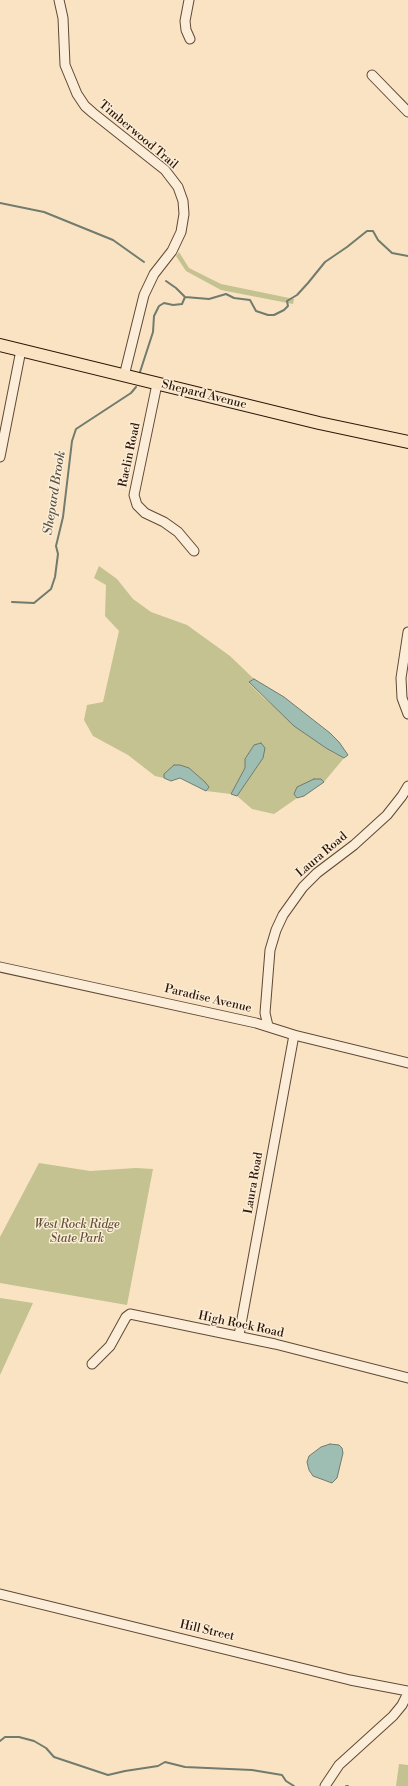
<!DOCTYPE html>
<style>
body{margin:0}
canvas{display:block;background:#f9e3c3}
</style>
<canvas width="408" height="1786"></canvas>
<script>
const ctx = document.querySelector('canvas').getContext('2d');
ctx.lineJoin = 'round';
function fill(path, color) { ctx.fillStyle = color; ctx.fill(path, 'evenodd'); }
const toPath = rows => new Path2D(rows.map(r => 'M' + r).join(''));
function trace(path, color, width, dash) { ctx.strokeStyle = color; ctx.lineWidth = width; ctx.lineCap = dash ? 'butt' : 'round'; ctx.setLineDash(dash || []); ctx.stroke(path); }
function drawText(font, color, halo, rows, align = 'center') {
  ctx.font = font + ' "Libre Bodoni",serif'; ctx.lineWidth = 3; ctx.setLineDash([]); ctx.textBaseline = 'middle'; ctx.strokeStyle = halo; ctx.fillStyle = color; for (const [text, x, y, turn = 0] of rows) {
    ctx.save(); ctx.translate(x, y); ctx.rotate((+turn || 0) * Math.PI / 180); ctx.textAlign = isNaN(turn) ? turn : align; if (halo) ctx.strokeText(text, 0, 0); ctx.fillText(text, 0, 0); ctx.restore();
  }
}
const green = toPath([
 [179,252,189,268,221,284,294,299,293,304,221,290,186,271,176,256],
 [99,566,117,579,133,599,151,612,187,625,230,656,254,679,249,683,264,698,326,748,344,758,324,782,321,779,294,794,297,798,274,814,252,809,237,796,263,758,254,745,245,759,245,768,231,794,206,791,209,787,180,765,174,766,164,774,164,778,155,776,128,755,93,736,84,720,87,705,103,702,119,631,105,616,106,585,94,578],
 [39,1163,90,1171,136,1168,153,1169,127,1305,0,1283,0,1237],
 [0,1298,33,1303,0,1375],
 [399,1764,408,1765,408,1786,396,1786]
]);
const water = toPath([
 [254,679,284,697,330,733,339,742,348,755,344,758,326,748,294,726,249,682,254,679],
 [261,743,265,748,263,758,237,796,231,794,245,768,245,759,254,745,261,743],
 [174,765,180,765,189,768,205,782,209,787,206,791,180,778,171,781,164,778,164,774,174,765],
 [314,779,321,779,324,782,304,796,297,798,294,794,297,787,314,779],
 [330,1444,339,1445,342,1448,343,1453,337,1478,332,1483,313,1476,309,1470,307,1462,309,1456,321,1447,330,1444]
]);
const stream = toPath([
 [0,203,44,212,113,240,144,262],
 [166,281,176,288,185,297],
 [140,372,153,332,154,316,159,306,164,303,173,305,182,304,185,297,209,299,226,294,234,298,250,300,256,311,268,315,274,315,284,310,288,306,287,301,297,295,308,283,325,262,347,247,367,231,373,231,378,240,392,253,408,256],
 [12,602,34,603,51,589,55,577,58,554,56,546,63,517,72,441,76,429,131,393,136,387],
 [0,1741,5,1737,19,1737,34,1741,46,1748,54,1757,108,1775,125,1771,158,1766,165,1762,185,1767,252,1770,282,1775,286,1781,294,1786],
 [346,1786,348,1786]
]);
const minor = toPath([
 [59,0,63,18,65,65,77,94,85,106,93,113,165,170,178,187,183,201,184,214,181,232,172,251,154,274,144,295,124,376],
 [189,0,185,21,186,30,190,39],
 [372,75,408,112],
 [157,384,134,495,137,505,145,513,164,522,178,532,194,551],
 [0,457,21,350],
 [408,632,401,678,402,698,408,714],
 [0,967,256,1023,294,1035,408,1063],
 [268,1026,265,1013,270,950,276,930,283,915,303,887,317,873,354,845,387,815,402,796,408,786],
 [239,1335,294,1035],
 [92,1364,110,1346,126,1317,130,1314,275,1344,408,1378],
 [0,1594,350,1680,408,1691],
 [325,1786,339,1765,393,1716,402,1705,408,1693]
]);
const major = toPath([
 [0,345,319,423,408,442]
]);
const streetNames = [
 ["Timberwood Trail",138,135,40],
 ["Shepard Avenue",204,395,14],
 ["Raelin Road",130,455,-78],
 ["Laura Road",322,855,-40],
 ["Paradise Avenue",208,999,13],
 ["Laura Road",254,1183,-80],
 ["High Rock Road",241,1325,12],
 ["Hill Street",207,1631,13]
];
const parkNames = [
 ["West Rock Ridge",77,1225],
 ["State Park",77,1239]
];
const waterNames = [
 ["Shepard Brook",55,493,-81]
];
fill(green, '#c3c290');
fill(water, '#9ebeb3');
trace(water, '#717b6e', 1);
trace(stream, '#717b6e', 2);
trace(minor, '#614936', 11);
trace(major, '#2e1607', 14);
trace(minor, '#fbedd8', 9);
trace(major, '#f9e3c3', 12);
drawText('12px', '#2e1607', '#fbedd8', streetNames);
drawText('italic 12px', '#625237', '#fbedd8', parkNames);
drawText('italic 13px', '#555143', '#fbedd8', waterNames);
</script>
